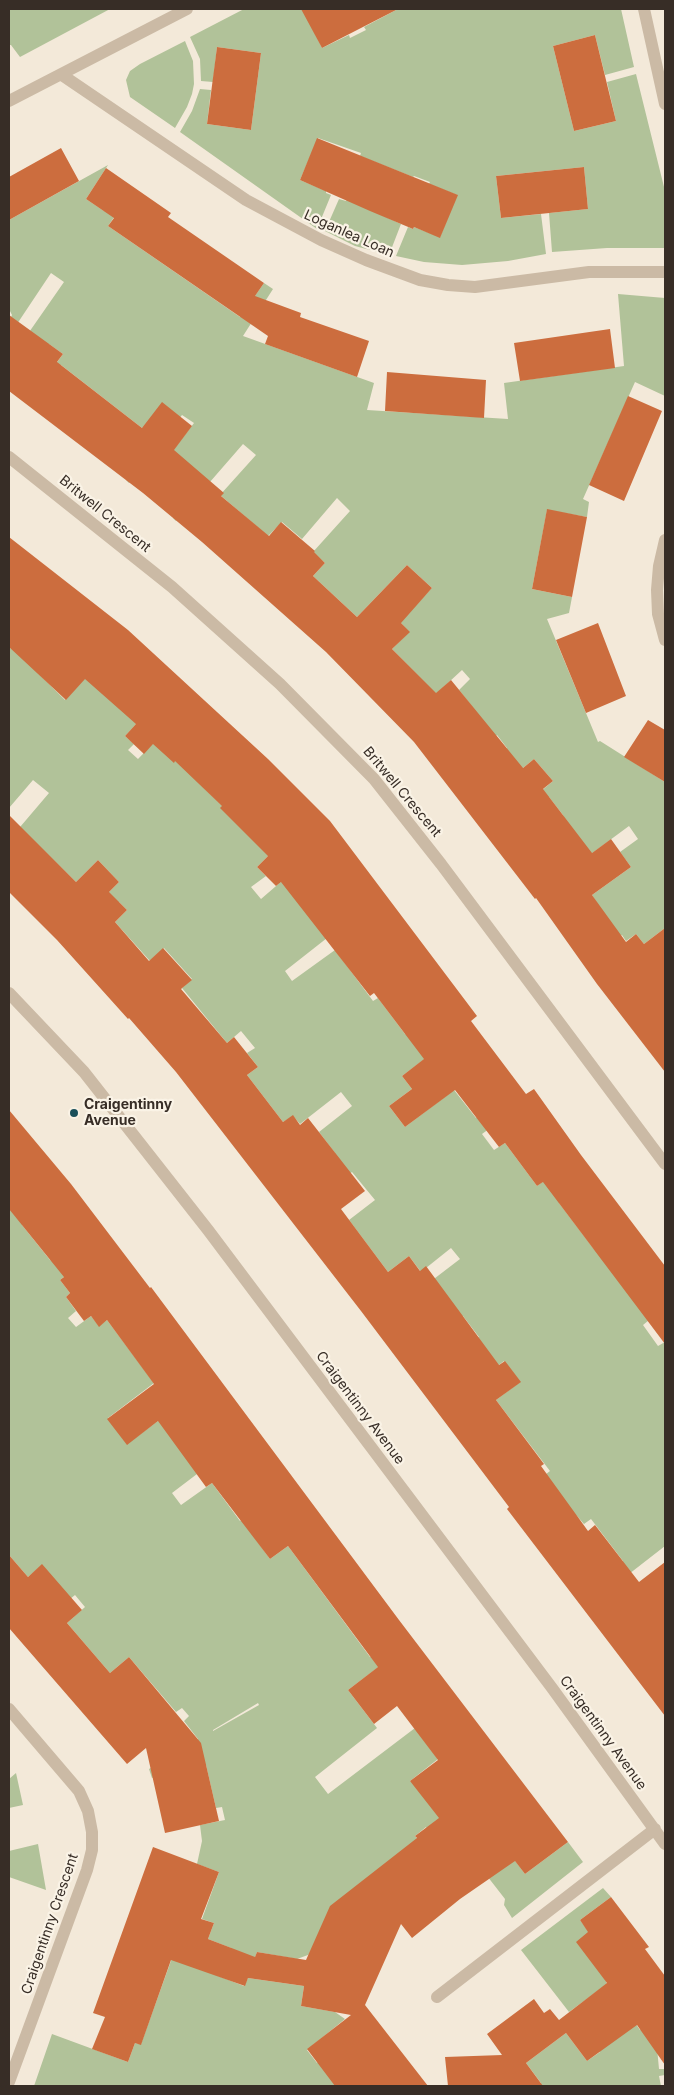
<!DOCTYPE html>
<style>
body{margin:0}
#map{position:relative;width:674px;height:2095px;overflow:hidden;background:#f3e9d9;font-family:Inter,sans-serif}
canvas{display:block}
.frame{position:absolute;inset:0;border:10px solid #372d26;pointer-events:none}
</style>
<div id="map">
<canvas width="674" height="2095"></canvas>
<div class="frame"></div>
</div>
<script>
const ctx = document.querySelector('canvas').getContext('2d');
ctx.lineJoin = 'round';
function fill(path, color) { ctx.fillStyle = color; ctx.fill(path, 'evenodd'); }
const toPath = rows => new Path2D(rows.map(r => 'M' + r).join(''));
function trace(path, color, width, dash) { ctx.strokeStyle = color; ctx.lineWidth = width; ctx.lineCap = dash ? 'butt' : 'round'; ctx.setLineDash(dash || []); ctx.stroke(path); }
function drawText(font, color, halo, rows, align = 'center') {
  ctx.font = font + ' Inter,sans-serif'; ctx.lineWidth = 4.5; ctx.setLineDash([]); ctx.textBaseline = 'middle'; ctx.strokeStyle = halo; ctx.fillStyle = color; for (const [text, x, y, turn = 0] of rows) {
    ctx.save(); ctx.translate(x, y); ctx.rotate((+turn || 0) * Math.PI / 180); ctx.textAlign = isNaN(turn) ? turn : align; if (halo) ctx.strokeText(text, 0, 0); ctx.fillText(text, 0, 0); ctx.restore();
  }
}
const green = toPath([
 [9,9,110,9,20,57,11,45,9,45],
 [244,9,303,9,322,48,349,35,350,38,366,30,364,27,398,9,621,9,634,67,605,75,595,35,553,46,574,131,616,121,607,82,636,74,665,191,665,248,607,248,552,252,549,213,588,209,584,167,496,176,501,218,541,214,546,254,508,261,462,265,424,262,396,256,408,227,413,229,414,227,440,237,457,195,429,184,430,182,414,176,413,177,360,156,361,153,318,138,300,180,326,191,326,193,331,195,317,229,180,132,192,111,200,89,211,90,207,124,251,130,261,53,217,47,213,82,201,81,200,59,190,37],
 [185,41,193,61,194,84,192,94,187,107,175,128,130,97,126,80,130,71,140,64],
 [108,165,86,199,104,211,132,191,108,226,240,317,264,283,273,289,243,336,374,383,367,410,508,419,504,383,624,366,618,294,665,298,665,396,635,382,583,499,589,502,587,517,547,510,532,589,572,597,569,613,547,619,598,742,600,741,665,782,665,928,644,944,636,934,626,941,622,935,618,938,592,895,631,867,620,852,638,839,629,826,572,868,563,815,549,797,530,811,534,797,553,781,534,759,507,781,491,761,507,748,497,735,479,752,471,705,459,690,470,679,462,670,436,694,392,649,409,632,400,622,432,588,407,565,357,617,313,576,325,563,313,552,350,511,337,498,302,539,282,522,268,536,220,495,256,455,243,444,176,521,173,518,202,485,173,450,194,423,182,415,129,483,126,480,176,414,142,428,61,365,33,404,29,401,63,354,49,344,43,352,25,338,64,282,51,273,9,336,9,321,12,315,9,309,9,220],
 [339,199,346,201,347,199,401,224,389,255,355,246,325,231],
 [25,629,42,677,65,700,96,666,140,720,125,736,134,744,128,750,138,759,166,730,186,749,204,788,271,853,257,867,266,876,251,887,261,899,297,868,327,938,285,971,292,981,335,950,373,1001,378,998,405,1034,442,1046,402,1076,412,1089,389,1106,405,1127,454,1090,476,1118,515,1088,493,1126,482,1134,494,1150,505,1143,537,1186,558,1171,559,1203,593,1248,652,1288,665,1307,643,1325,658,1346,665,1342,665,1546,611,1588,623,1561,591,1519,584,1524,577,1516,533,1484,550,1471,496,1400,520,1382,504,1361,455,1398,472,1342,479,1337,463,1316,437,1336,409,1298,460,1259,451,1248,421,1272,409,1256,388,1272,349,1220,375,1200,352,1172,333,1186,335,1153,319,1132,352,1106,341,1092,300,1124,293,1116,283,1122,247,1075,258,1067,247,1053,255,1048,241,1031,227,1043,182,988,192,979,164,948,150,961,115,922,127,910,119,902,117,903,107,894,119,882,98,860,76,882,30,837,9,860,9,840,49,793,33,780,9,808,9,650],
 [9,1196,28,1220,22,1225,50,1260,75,1268,60,1280,70,1293,66,1297,76,1311,68,1318,76,1327,91,1316,99,1326,107,1320,154,1383,108,1418,127,1444,174,1409,197,1474,172,1493,181,1505,212,1483,240,1521,256,1509,254,1537,270,1559,288,1546,370,1657,393,1656,348,1690,377,1728,315,1777,328,1794,415,1728,438,1759,410,1781,496,1835,525,1874,568,1842,583,1862,512,1918,504,1905,505,1899,470,1854,455,1865,426,1827,415,1836,432,1858,308,1955,297,1959,257,1952,250,1971,226,1963,231,1948,208,1939,214,1923,202,1919,219,1872,197,1864,202,1841,200,1825,225,1820,222,1807,216,1808,206,1765,152,1778,149,1769,198,1739,184,1721,189,1716,182,1708,176,1712,129,1657,110,1673,67,1623,85,1607,75,1595,42,1622,42,1565,28,1577,9,1555],
 [258,1703,259,1705,213,1731,213,1730],
 [16,1773,23,1805,9,1808,9,1779],
 [38,1844,46,1890,9,1877,9,1851],
 [603,1888,611,1897,580,1920,589,1932,607,1984,569,2012,521,1950],
 [172,1958,244,1986,248,1978,304,1986,301,2006,335,2012,345,2019,307,2050,317,2063,338,2047,359,2075,344,2086,34,2086,52,2034,128,2062,135,2043,141,2044],
 [619,2000,640,2030,665,2011,665,2047,657,2048,659,2069,665,2069,665,2075,659,2076,661,2086,538,2086,541,2083,526,2063,566,2033,587,2061,600,2052,581,2028]
]);
const building = toPath([
 [301,9,398,9,322,48],
 [595,35,616,121,574,131,553,46],
 [217,47,261,53,251,130,207,124],
 [317,138,458,195,440,238,414,227,413,229,370,211,300,180],
 [61,148,79,181,9,220,9,177],
 [584,167,588,209,501,218,496,176],
 [106,168,171,213,168,217,264,283,255,296,301,313,300,317,369,341,357,377,265,344,268,336,108,226,114,218,86,199],
 [9,315,63,354,57,362,142,428,162,402,192,426,174,450,224,493,221,496,269,536,281,522,315,551,314,552,325,563,313,576,357,617,407,565,432,588,401,623,410,632,392,649,436,693,451,680,523,768,534,759,553,781,543,789,592,853,611,839,631,867,592,895,626,942,636,934,644,944,665,928,665,1072,597,984,536,898,535,899,414,742,326,652,202,542,143,493,9,391],
 [610,329,615,368,520,381,514,343],
 [387,372,486,380,484,418,385,411],
 [628,396,662,411,624,501,589,485],
 [547,509,587,517,572,597,532,589],
 [9,537,128,630,268,759,330,821,477,1016,471,1021,526,1094,534,1089,581,1155,665,1266,665,1344,543,1182,537,1186,505,1143,499,1147,455,1090,405,1127,389,1106,412,1089,402,1076,424,1059,374,993,370,996,281,882,276,886,257,867,268,856,220,808,222,806,175,761,174,763,153,744,144,754,125,736,136,724,85,679,66,700,9,647],
 [598,623,626,696,586,713,556,640],
 [648,720,665,730,665,782,624,757],
 [9,815,76,882,98,860,119,882,109,892,127,910,115,922,149,961,163,948,192,980,181,989,227,1043,234,1037,258,1067,247,1075,283,1122,293,1115,300,1125,308,1118,365,1191,341,1209,388,1272,409,1256,420,1271,426,1266,499,1365,505,1361,521,1382,496,1400,544,1464,541,1466,588,1531,595,1525,639,1582,665,1562,665,1716,507,1509,509,1507,361,1311,176,1072,129,1018,128,1019,57,940,9,892],
 [9,1110,71,1184,150,1288,151,1287,399,1620,568,1842,525,1874,515,1861,460,1899,412,1938,401,1924,365,2005,428,2086,335,2086,307,2049,351,2015,301,2006,304,1986,248,1978,245,1986,171,1960,141,2045,135,2043,128,2062,92,2049,105,2017,93,2013,153,1847,219,1872,201,1919,214,1923,208,1939,255,1957,257,1952,306,1960,330,1906,417,1838,415,1836,439,1818,410,1781,438,1760,397,1706,374,1724,348,1690,378,1667,288,1546,270,1559,212,1483,206,1487,158,1421,127,1445,107,1419,154,1384,107,1320,99,1327,91,1316,84,1321,66,1297,70,1293,60,1280,64,1277,9,1209],
 [9,1555,28,1577,42,1564,82,1610,67,1623,110,1673,129,1657,201,1743,219,1821,165,1833,146,1748,127,1764,9,1628],
 [611,1897,649,1947,645,1949,665,1976,665,2065,637,2025,587,2061,566,2033,526,2063,543,2086,448,2086,445,2057,502,2055,487,2034,534,1999,544,2013,550,2009,559,2020,607,1983,576,1942,588,1932,580,1920]
]);
const minor = toPath([
 [644,9,665,104],
 [62,75,246,200,321,240,366,260,420,280,448,285,475,287,589,272,665,272],
 [9,101,187,9],
 [9,457,172,587,280,684,374,779,441,864,665,1164],
 [665,540,659,566,657,590,658,614,665,640],
 [9,993,84,1072,208,1230,552,1688,665,1844],
 [9,1709,79,1791,88,1811,92,1832,92,1850,87,1870,9,2082],
 [437,1997,655,1829]
]);
const markers = [
 [74,1113,5,"#1a505a"]
];
const streetNames = [
 ["Loganlea Loan",349,234,24],
 ["Britwell Crescent",105,514,39],
 ["Britwell Crescent",402,792,50],
 ["Craigentinny Avenue",360,1408,53],
 ["Craigentinny Avenue",603,1733,54],
 ["Craigentinny Crescent",50,1924,-71]
];
const poiNames = [
 ["Craigentinny",84,1105],
 ["Avenue",84,1121]
];
fill(green, '#b1c299');
fill(building, '#cc6d3e');
trace(minor, '#cbbaa5', 12);
for (const [x, y, r, color] of markers) { const dot = new Path2D(); dot.arc(x, y, r, 0, 2 * Math.PI); ctx.fillStyle = color; ctx.fill(dot); trace(dot, '#faf3e6', 2); }
drawText('14px', '#372d26', '#faf3e6', streetNames);
drawText('bold 14px', '#372d26', '#faf3e6', poiNames, 'left');
</script>
